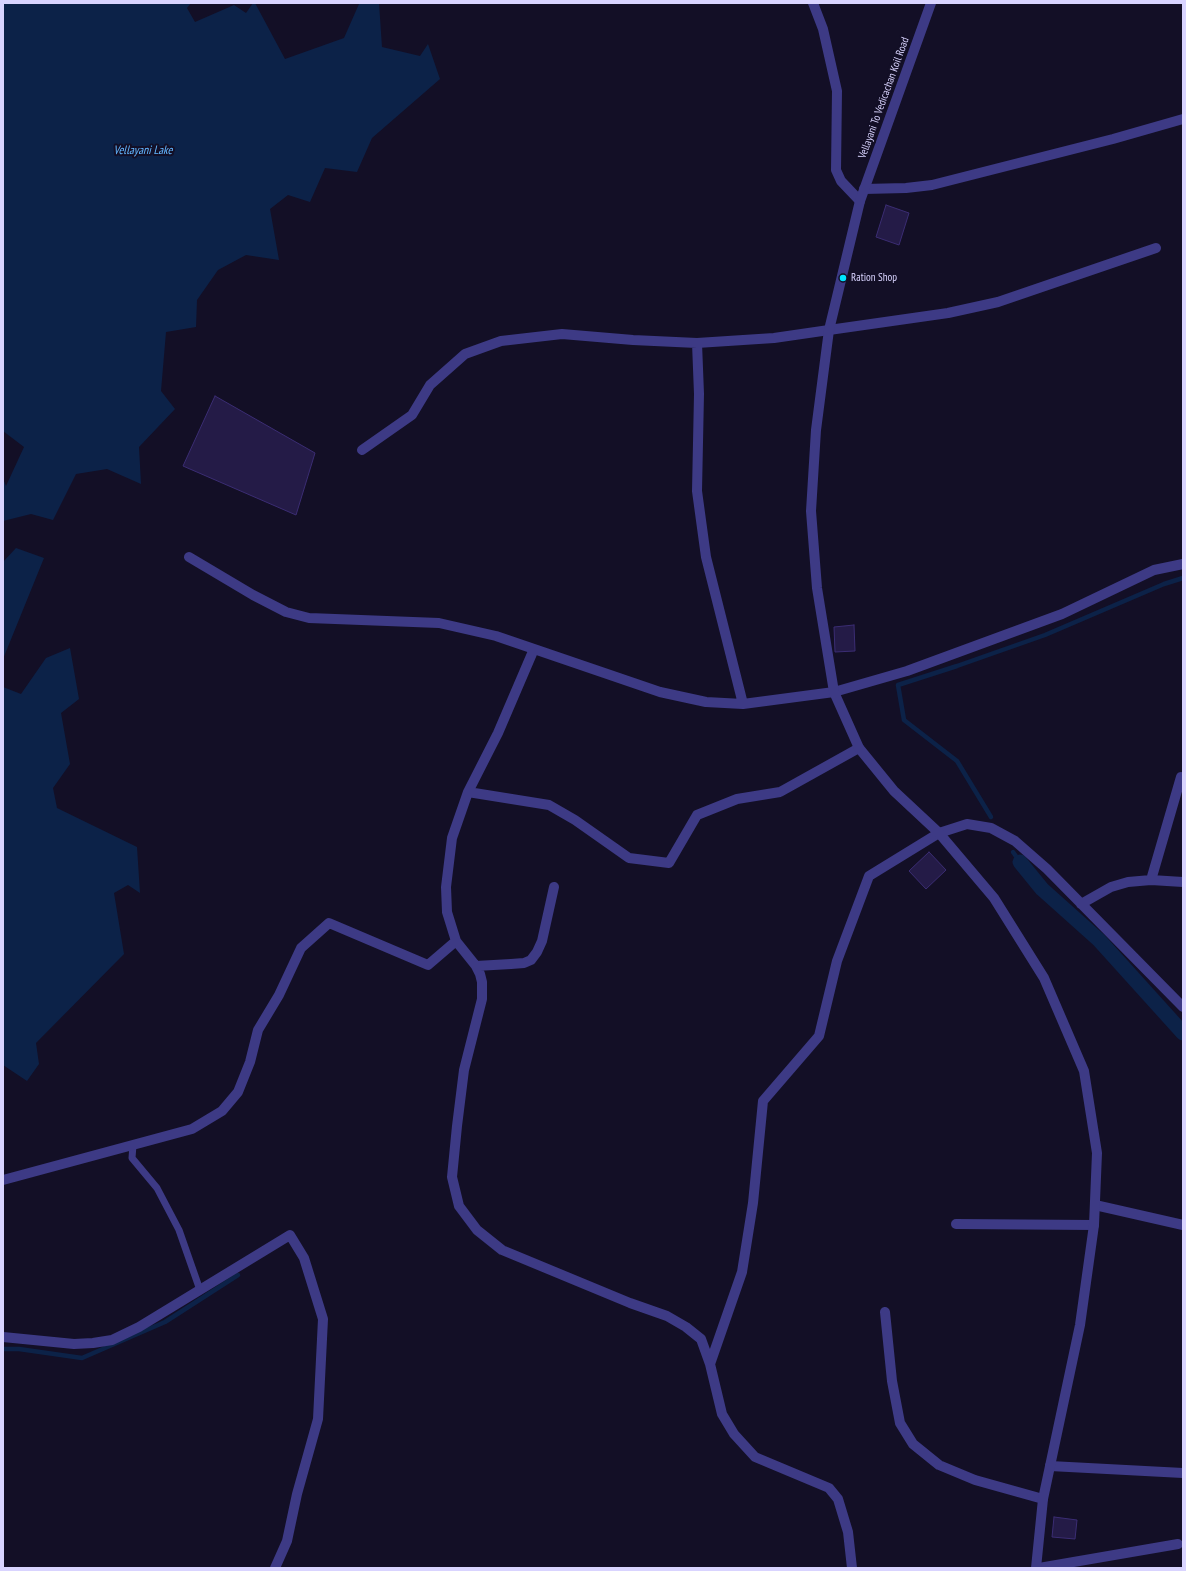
<!DOCTYPE html>
<style>
body{margin:0}
#map{position:relative;width:1186px;height:1571px;overflow:hidden;background:#130f26;font-family:"PT Sans Narrow",sans-serif}
canvas{display:block}
.frame{position:absolute;inset:0;border:4px solid #d9d4ff;pointer-events:none}
</style>
<div id="map">
<canvas width="1186" height="1571"></canvas>
<div class="frame"></div>
</div>
<script>
const ctx = document.querySelector('canvas').getContext('2d');
ctx.lineJoin = 'round';
function fill(path, color) { ctx.fillStyle = color; ctx.fill(path, 'evenodd'); }
const toPath = rows => new Path2D(rows.map(r => 'M' + r).join(''));
function trace(path, color, width, dash) { ctx.strokeStyle = color; ctx.lineWidth = width; ctx.lineCap = dash ? 'butt' : 'round'; ctx.setLineDash(dash || []); ctx.stroke(path); }
function drawText(font, color, halo, rows, align = 'center') {
  ctx.font = font + ' "PT Sans Narrow",sans-serif'; ctx.lineWidth = 4; ctx.setLineDash([]); ctx.textBaseline = 'middle'; ctx.strokeStyle = halo; ctx.fillStyle = color; for (const [text, x, y, turn = 0] of rows) {
    ctx.save(); ctx.translate(x, y); ctx.rotate((+turn || 0) * Math.PI / 180); ctx.textAlign = isNaN(turn) ? turn : align; if (halo) ctx.strokeText(text, 0, 0); ctx.fillText(text, 0, 0); ctx.restore();
  }
}
const water = toPath([
 [3,3,191,3,187,8,195,22,234,5,246,13,253,3,255,3,285,59,344,38,359,4,379,3,382,47,420,56,428,44,440,79,372,138,357,172,325,168,310,202,288,195,270,209,279,260,246,255,218,270,197,300,196,327,166,332,161,391,175,409,139,447,141,484,107,469,76,474,53,520,31,514,3,521,3,479,6,486,24,447,3,431],
 [16,548,44,558,3,659,3,562],
 [70,648,79,699,61,713,70,764,53,788,57,808,137,847,140,893,128,885,114,893,124,954,36,1043,39,1064,27,1081,3,1065,3,687,21,694,46,658]
]);
const stream = toPath([
 [991,817,957,761,904,720,898,685,957,666,1045,635,1164,584,1183,578],
 [1013,852,1020,862],
 [3,1349,19,1349,82,1358,165,1322,238,1275]
]);
const canal = toPath([
 [1020,862,1042,889,1099,940,1183,1033]
]);
const building = toPath([
 [886,205,909,213,899,245,876,237,886,205],
 [215,396,315,453,296,515,183,466,215,396],
 [854,625,855,651,835,652,834,627,854,625],
 [929,852,946,870,926,889,909,871,929,852],
 [1054,1517,1077,1520,1075,1539,1052,1537,1054,1517]
]);
const service = toPath([
 [133,1145,132,1158,157,1188,179,1230,200,1290]
]);
const minor = toPath([
 [813,3,823,29,837,91,836,170,841,181,860,201],
 [864,189,906,188,932,185,1113,139,1183,119],
 [697,343,699,394,697,491,706,557,743,704],
 [362,450,412,415,430,385,465,354,501,341,562,334,633,340,697,343,774,338,829,330,948,313,998,302,1156,248],
 [189,557,253,595,286,612,309,618,439,623,496,636,660,692,706,702,743,704,834,692,907,671,1062,614,1154,570,1183,564],
 [534,649,498,733,468,792,452,838,446,887,447,912,456,941,476,966,480,974,482,982,482,999,464,1070,457,1126,452,1177,459,1206,477,1230,502,1250,630,1303,667,1316,686,1327,701,1339,710,1364,722,1414,734,1434,755,1457,829,1488,838,1499,848,1532,852,1568],
 [468,792,549,805,575,820,629,858,669,863,697,815,737,799,780,792,859,748],
 [1151,880,1181,777],
 [1081,904,1111,887,1128,882,1151,880,1183,882],
 [476,966,511,964,524,963,531,960,537,952,542,941,554,887],
 [3,1180,192,1129,222,1111,238,1092,250,1062,258,1030,279,995,301,948,329,923,428,965,456,941],
 [1095,1205,1183,1225],
 [956,1224,1094,1225],
 [885,1312,892,1381,900,1423,913,1444,939,1465,975,1480,1043,1499],
 [3,1337,74,1344,93,1343,112,1340,139,1327,290,1235,304,1258,323,1319,318,1419,297,1494,287,1541,275,1568],
 [710,1364,742,1272,753,1203,763,1101,819,1036,837,961,869,876,939,833,967,824,991,828,1015,841,1047,869,1183,1007],
 [1050,1466,1183,1473],
 [1039,1568,1178,1544]
]);
const tertiary = toPath([
 [931,3,860,201,829,330,816,430,811,511,817,588,834,692,859,748,894,791,939,833,994,898,1044,978,1084,1071,1097,1153,1094,1225,1080,1325,1043,1499,1036,1568]
]);
const markers = [
 [843,278,4,"#00e5ff"]
];
const streetNames = [
 ["Vellayani To Vedicachan Koil Road",884,98,-70]
];
const poiNames = [
 ["Ration Shop",851,278]
];
const waterNames = [
 ["Vellayani Lake",143,151]
];
fill(water, '#0c2248');
trace(stream, '#0c2248', 4.5);
trace(canal, '#0c2248', 15);
fill(building, '#241b47');
trace(building, '#3b2d73', 1);
trace(service, '#3d3a85', 7);
trace(minor, '#3d3a85', 10);
trace(tertiary, '#3d3a85', 10);
for (const [x, y, r, color] of markers) { const dot = new Path2D(); dot.arc(x, y, r, 0, 2 * Math.PI); ctx.fillStyle = color; ctx.fill(dot); trace(dot, '#130f26', 1.5); }
drawText('11px', '#d9d4ff', '#130f26', streetNames);
drawText('11px', '#d9d4ff', '#130f26', poiNames, 'left');
drawText('italic 12px', '#62b6ff', '#130f26', waterNames);
</script>
